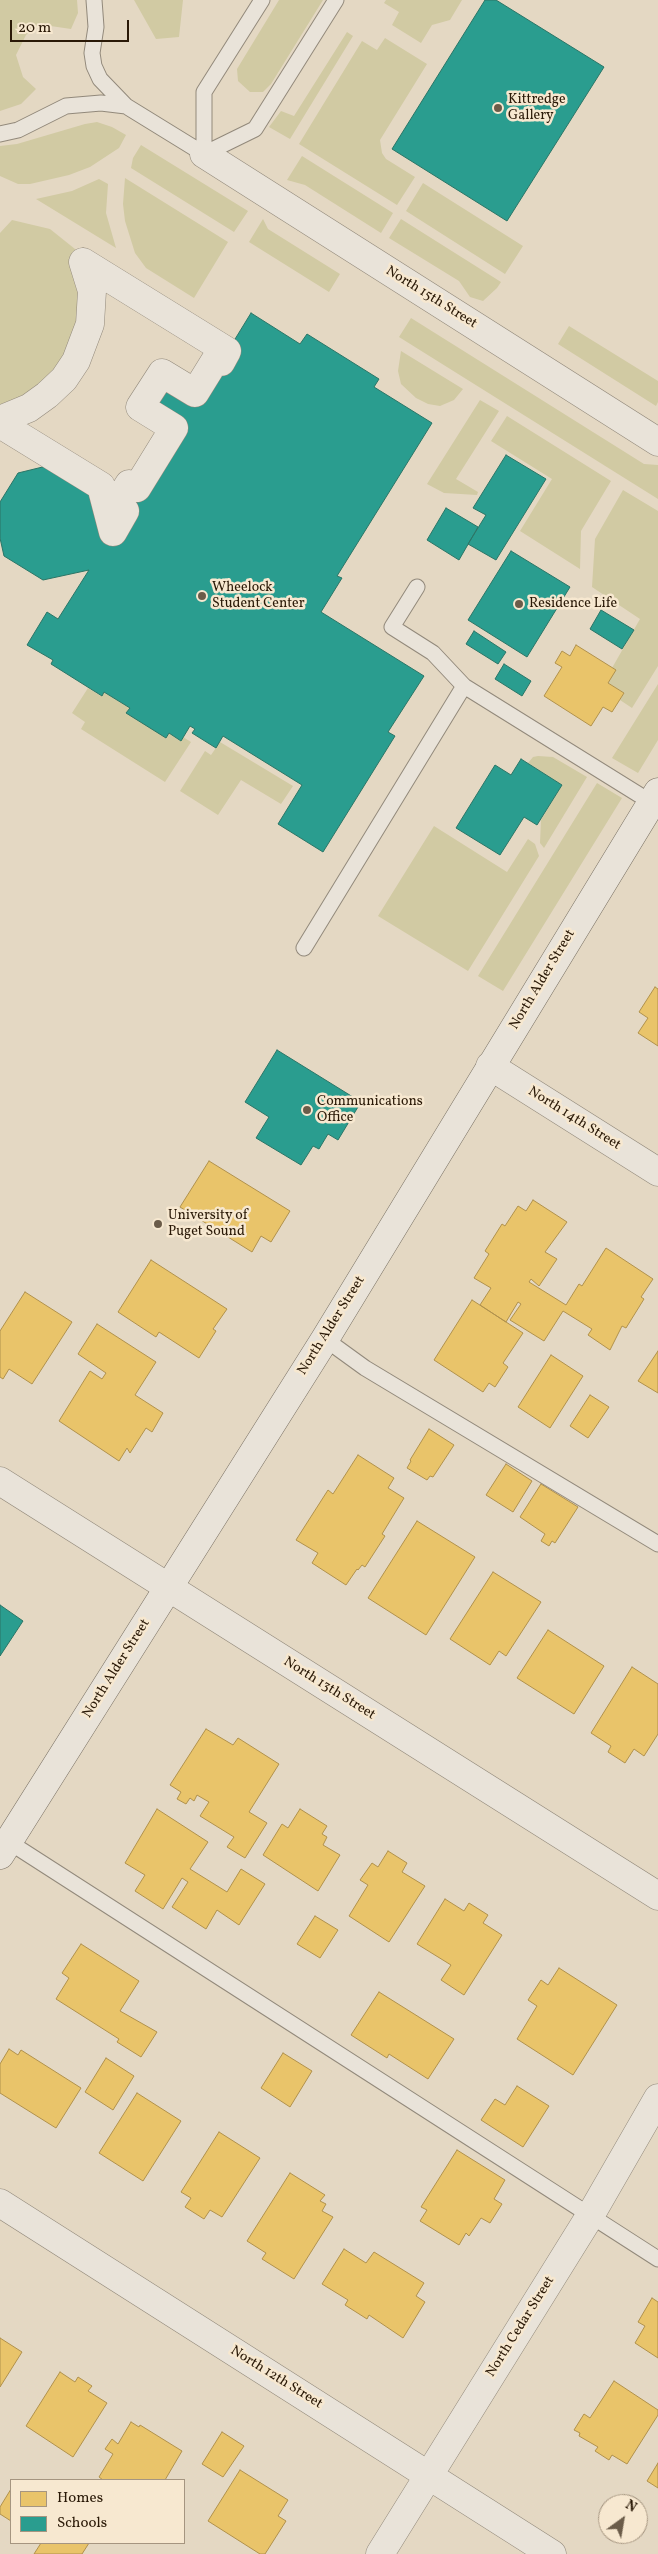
<!DOCTYPE html>
<style>
body{margin:0}
#map{position:relative;width:658px;height:2554px;overflow:hidden;background:#e4d8c3;font-family:Vollkorn,serif}
canvas{display:block}
.legend{position:absolute;left:10px;top:2479px;width:175px;height:65px;box-sizing:border-box;background:#f7e8d0;border:1px solid #a59580;margin:0;padding:6px 9px;list-style:none;font-size:15px;color:#2a1907}
.legend li{display:flex;align-items:center;gap:10px;height:25px}
.legend b{width:25px;border:1px solid #a59580}
.north{position:absolute;left:598px;top:2494px;width:50px;height:50px;box-sizing:border-box;background:#f7e8d0;border:1px solid #a59580;border-radius:50%;rotate:32deg;font-size:14px;font-weight:700;line-height:20px;text-align:center;color:#2a1907}
.north::after{content:'';display:block;margin:auto;width:18px;height:22px;background:#6b5c49;clip-path:polygon(50% 0,100% 100%,50% 72%,0 100%)}
.scale{position:absolute;left:10px;top:20px;width:119px;height:22px;box-sizing:border-box;border:2px solid #2a1907;border-top:0;padding-left:6px;font-size:15px;line-height:18px;white-space:nowrap;color:#2a1907;-webkit-text-stroke:4px #f7e8d0;paint-order:stroke}
</style>
<div id="map">
<canvas width="658" height="2554"></canvas>
<ul class="legend">
<li><b style="height:14px;background:#e9c46a"></b>Homes</li>
<li><b style="height:14px;background:#2a9d8f"></b>Schools</li>
</ul>
<div class="north">N</div>
<div class="scale">20 m</div>
</div>
<script>
const ctx = document.querySelector('canvas').getContext('2d');
ctx.lineJoin = 'round';
function fill(path, color) { ctx.fillStyle = color; ctx.fill(path, 'evenodd'); }
const toPath = rows => new Path2D(rows.map(r => 'M' + r).join(''));
function trace(path, color, width, dash) { ctx.strokeStyle = color; ctx.lineWidth = width; ctx.lineCap = dash ? 'butt' : 'round'; ctx.setLineDash(dash || []); ctx.stroke(path); }
function drawText(font, color, halo, rows, align = 'center') {
  ctx.font = font + ' Vollkorn,serif'; ctx.lineWidth = 5; ctx.setLineDash([]); ctx.textBaseline = 'middle'; ctx.strokeStyle = halo; ctx.fillStyle = color; for (const [text, x, y, turn = 0] of rows) {
    ctx.save(); ctx.translate(x, y); ctx.rotate((+turn || 0) * Math.PI / 180); ctx.textAlign = isNaN(turn) ? turn : align; if (halo) ctx.strokeText(text, 0, 0); ctx.fillText(text, 0, 0); ctx.restore();
  }
}
const green = toPath([
 [0,0,77,0,78,13,71,29,44,25,34,27,26,35,16,55,23,77,36,89,21,104,0,111],
 [134,0,183,0,179,37,156,39],
 [279,0,323,0,271,84,263,92,250,92,238,81,237,69],
 [386,0,462,0,450,20,432,25,421,43,392,25,399,12,384,3],
 [347,32,353,36,290,139,269,127,281,111,294,116],
 [385,38,427,64,380,140,382,153,386,159,415,177,397,205,299,144,362,41,377,50],
 [97,122,112,127,126,135,119,148,90,167,69,175,30,184,18,184,0,176,0,146,17,144,85,124],
 [141,145,248,211,234,232,131,168,133,158],
 [302,156,393,213,381,233,305,185,287,180],
 [125,178,228,242,194,298,146,268,135,253,125,221,123,204],
 [99,179,108,184,106,213,116,248,36,199,72,191],
 [423,183,523,246,505,274,406,211],
 [263,219,268,229,340,274,329,292,249,242],
 [401,219,501,282,497,288,483,301,470,297,459,281,389,238],
 [12,220,50,229,75,249,83,262,85,342,0,420,0,233],
 [411,318,644,464,658,465,658,499,399,337],
 [569,326,658,381,658,402,656,406,558,344],
 [401,351,463,389,454,400,440,406,428,404,416,398,401,384,398,371],
 [480,400,499,411,456,479,478,492,477,495,444,493,427,484],
 [507,416,611,481,581,531,580,569,520,531,552,479,491,441],
 [623,490,658,511,658,666,632,708,620,700,624,693,608,683,612,668,640,619,592,587,595,539],
 [658,684,658,740,638,773,612,758],
 [88,688,101,696,104,692,130,708,166,738,169,733,180,741,183,737,191,742,165,782,81,729,85,722,72,713],
 [220,742,293,786,281,804,241,780,218,815,180,791,205,751,211,755],
 [538,756,553,757,587,777,544,848,540,843,541,820,562,785,528,763,533,757],
 [597,783,622,798,503,991,478,976],
 [434,826,507,872,528,839,535,844,539,856,468,971,378,916]
]);
const homes = toPath([
 [576,645,616,670,608,683,624,693,612,712,603,707,591,726,544,696,562,667,555,663,562,651,570,656,576,645],
 [655,987,658,989,658,1046,638,1033,648,1018,639,1012,655,987],
 [209,1161,290,1211,271,1242,261,1236,252,1252,180,1207,209,1161],
 [533,1200,567,1222,545,1252,557,1259,539,1286,531,1279,529,1282,566,1305,579,1284,582,1286,606,1248,653,1279,641,1297,644,1299,626,1328,622,1326,610,1350,588,1335,592,1329,563,1311,544,1341,510,1320,521,1304,518,1302,506,1322,480,1305,491,1288,474,1278,489,1254,485,1251,502,1224,505,1226,518,1206,526,1211,533,1200],
 [151,1260,227,1309,213,1329,216,1331,199,1358,159,1332,156,1337,118,1312,151,1260],
 [25,1292,72,1322,32,1384,9,1369,3,1379,0,1377,0,1331,25,1292],
 [472,1300,523,1333,503,1363,508,1367,495,1387,489,1383,483,1392,434,1360,472,1300],
 [97,1324,156,1362,135,1395,163,1413,152,1432,146,1428,130,1453,127,1448,119,1461,59,1421,90,1371,102,1379,106,1373,78,1354,97,1324],
 [658,1351,658,1393,638,1381,658,1351],
 [551,1355,583,1376,550,1428,518,1407,551,1355],
 [590,1395,609,1407,588,1438,570,1426,590,1395],
 [429,1429,454,1445,433,1477,430,1476,427,1480,407,1468,411,1461,410,1460,429,1429],
 [358,1455,394,1478,388,1488,404,1498,382,1534,385,1536,365,1567,362,1565,358,1570,357,1569,346,1585,312,1563,318,1553,296,1540,328,1490,333,1494,358,1455],
 [506,1464,532,1481,513,1512,486,1495,506,1464],
 [541,1484,578,1507,555,1543,552,1541,549,1546,541,1541,545,1534,520,1517,541,1484],
 [417,1521,475,1557,426,1635,368,1598,417,1521],
 [493,1572,541,1602,506,1656,499,1651,490,1665,450,1639,493,1572],
 [548,1630,604,1666,574,1714,517,1678,548,1630],
 [632,1667,658,1684,658,1734,644,1756,634,1749,625,1763,608,1752,611,1746,591,1733,632,1667],
 [206,1729,233,1745,238,1738,279,1764,249,1812,267,1823,245,1858,227,1847,234,1837,200,1816,209,1802,197,1795,194,1801,190,1798,186,1804,177,1799,181,1792,170,1785,206,1729],
 [157,1809,208,1842,190,1869,227,1892,241,1869,265,1884,239,1925,217,1910,206,1929,172,1907,188,1882,182,1878,163,1909,135,1891,145,1875,125,1863,157,1809],
 [300,1809,327,1826,322,1834,327,1837,323,1845,340,1855,318,1891,263,1855,282,1824,288,1828,300,1809],
 [388,1851,407,1863,402,1872,425,1886,389,1942,349,1916,368,1885,360,1880,372,1863,378,1867,388,1851],
 [445,1899,464,1911,469,1903,488,1915,483,1923,502,1935,464,1995,441,1980,451,1965,417,1944,445,1899],
 [315,1916,338,1930,320,1958,297,1944,315,1916],
 [81,1944,139,1981,120,2011,157,2032,141,2057,117,2042,119,2039,56,1999,69,1978,62,1973,81,1944],
 [559,1968,617,2005,573,2075,517,2039,537,2006,528,2000,541,1980,548,1985,559,1968],
 [379,1992,454,2039,428,2079,389,2054,387,2058,351,2035,379,1992],
 [9,2049,18,2055,21,2050,81,2088,56,2128,0,2093,0,2064,9,2049],
 [283,2053,312,2071,290,2107,261,2088,283,2053],
 [106,2058,134,2076,113,2110,85,2092,106,2058],
 [517,2086,549,2106,523,2147,481,2120,495,2099,505,2105,517,2086],
 [137,2093,181,2121,143,2181,99,2153,137,2093],
 [219,2132,260,2158,222,2217,210,2210,204,2219,185,2207,191,2198,181,2192,219,2132],
 [457,2150,505,2180,494,2199,502,2204,490,2223,481,2218,469,2236,466,2233,459,2245,420,2221,427,2210,421,2207,457,2150],
 [290,2173,325,2195,320,2201,326,2204,322,2211,333,2217,294,2279,262,2259,266,2253,247,2241,290,2173],
 [344,2249,366,2263,374,2252,424,2283,416,2296,425,2302,403,2338,369,2315,367,2319,345,2305,348,2300,322,2284,344,2249],
 [652,2298,658,2302,658,2358,635,2343,645,2326,638,2322,652,2298],
 [0,2338,22,2352,0,2387,0,2338],
 [60,2372,75,2382,78,2377,92,2386,88,2391,107,2403,73,2457,26,2426,60,2372],
 [614,2381,658,2410,658,2415,627,2464,612,2455,609,2460,595,2451,598,2447,579,2436,580,2433,574,2430,584,2414,590,2418,614,2381],
 [131,2422,139,2427,140,2425,182,2451,165,2480,103,2480,99,2477,113,2454,105,2449,112,2439,118,2444,131,2422],
 [222,2432,244,2446,223,2477,202,2464,222,2432],
 [658,2463,658,2488,647,2481,658,2463],
 [240,2470,288,2500,278,2516,286,2521,265,2554,260,2554,208,2521,240,2470],
 [11,2489,11,2521,0,2514,0,2507,11,2489],
 [41,2543,89,2543,82,2554,34,2554,41,2543]
]);
const schools = toPath([
 [485,0,496,0,604,67,507,221,392,149,485,0],
 [251,313,300,344,307,334,379,379,374,387,432,423,337,576,342,578,321,612,424,676,388,732,395,736,323,852,278,824,302,785,223,736,216,748,192,733,195,729,190,726,181,741,169,733,166,738,126,713,130,708,104,692,102,696,51,664,53,660,27,645,47,612,58,619,89,570,43,580,4,556,0,538,0,502,18,473,63,462,101,486,113,532,174,428,140,407,162,373,195,393,221,362,251,313],
 [506,455,546,479,496,560,468,544,486,515,473,508,506,455],
 [446,508,478,527,459,560,427,540,446,508],
 [511,551,570,587,527,657,468,620,511,551],
 [601,610,634,630,622,649,590,629,601,610],
 [474,631,506,652,498,664,466,644,474,631],
 [504,664,531,681,522,696,495,679,504,664],
 [521,759,562,785,537,825,524,817,500,855,456,828,495,765,511,775,521,759],
 [277,1050,361,1102,338,1140,328,1134,319,1149,313,1146,301,1165,256,1138,269,1117,245,1102,277,1050],
 [0,1605,23,1621,0,1656,0,1605]
]);
const lane = toPath([
 [94,0,96,27,92,53,94,66,100,79,126,106,204,154],
 [0,134,18,130,66,106,101,103,126,106],
 [204,154,255,129,336,0],
 [204,154,204,92,262,0],
 [417,587,392,627,433,653,464,686,657,806],
 [304,948,464,686],
 [325,1339,365,1368,658,1544],
 [9,1842,658,2259]
]);
const street = toPath([
 [204,154,658,442],
 [0,420,29,408,47,395,64,379,76,361,90,324,92,291,83,262],
 [0,424,101,486,113,532,125,511,116,505,122,495,129,484,137,488,174,428,140,407,162,373,195,393,216,359,221,362,227,351,83,262],
 [490,1066,658,1172],
 [0,1481,658,1896],
 [0,2203,552,2554],
 [380,2554,590,2216,658,2098]
]);
const secondary = toPath([
 [0,1855,325,1339,658,792]
]);
const markers = [
 [498,108,5,"#6b5c49"],
 [202,596,5,"#6b5c49"],
 [519,604,5,"#6b5c49"],
 [307,1110,5,"#6b5c49"],
 [158,1224,5,"#6b5c49"]
];
const poiNames = [
 ["Kittredge",508,100],
 ["Gallery",508,116],
 ["Wheelock",212,588],
 ["Student Center",212,604],
 ["Residence Life",529,604],
 ["Communications",317,1102],
 ["Office",317,1118],
 ["University of",168,1216],
 ["Puget Sound",168,1232]
];
const streetNames = [
 ["North 15th Street",431,298,32],
 ["North Alder Street",543,980,-59],
 ["North 14th Street",574,1119,32],
 ["North Alder Street",332,1326,-58],
 ["North Alder Street",117,1669,-58],
 ["North 13th Street",329,1689,32],
 ["North Cedar Street",521,2327,-58],
 ["North 12th Street",276,2378,32]
];
fill(green, '#d1caa3');
fill(homes, '#e9c46a');
trace(homes, '#b0914c', 1);
fill(schools, '#2a9d8f');
trace(schools, '#2a7566', 1);
trace(lane, '#92897b', 17);
trace(street, '#92897b', 29);
trace(secondary, '#786f62', 29);
trace(lane, '#e9e3d9', 15);
trace(street, '#e9e3d9', 28);
trace(secondary, '#e9e3d9', 28);
for (const [x, y, r, color] of markers) { const dot = new Path2D(); dot.arc(x, y, r, 0, 2 * Math.PI); ctx.fillStyle = color; ctx.fill(dot); trace(dot, '#f7e8d0', 2); }
drawText('14px', '#2a1907', '#f7e8d0', poiNames, 'left');
drawText('14px', '#2a1907', '#f7e8d0', streetNames);
</script>
